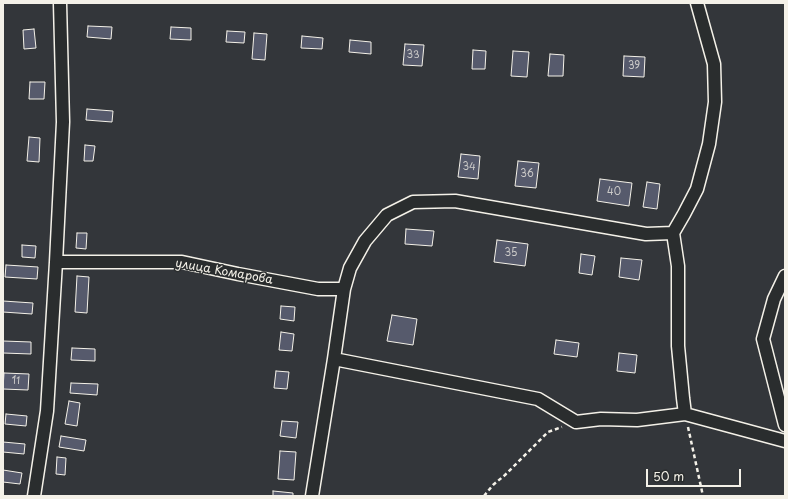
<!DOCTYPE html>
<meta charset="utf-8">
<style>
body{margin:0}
#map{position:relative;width:788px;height:499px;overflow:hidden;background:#33363a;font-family:"Playpen Sans",sans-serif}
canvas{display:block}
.frame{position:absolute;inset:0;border:4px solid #f4f1e8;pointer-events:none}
.scale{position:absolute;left:646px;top:469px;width:95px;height:18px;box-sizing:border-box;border:2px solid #f4f1e8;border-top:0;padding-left:5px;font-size:12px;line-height:14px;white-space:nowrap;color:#f4f1e8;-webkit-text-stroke:3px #2a2d2e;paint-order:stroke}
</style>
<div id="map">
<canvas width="788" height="499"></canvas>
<div class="frame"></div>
<div class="scale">50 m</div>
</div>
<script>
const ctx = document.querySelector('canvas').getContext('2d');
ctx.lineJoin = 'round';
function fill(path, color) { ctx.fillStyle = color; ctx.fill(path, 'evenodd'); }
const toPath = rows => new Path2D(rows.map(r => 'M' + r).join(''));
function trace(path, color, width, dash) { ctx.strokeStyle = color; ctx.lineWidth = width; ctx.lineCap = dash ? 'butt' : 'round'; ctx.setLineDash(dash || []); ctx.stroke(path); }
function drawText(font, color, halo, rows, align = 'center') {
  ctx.font = font + ' "Playpen Sans",sans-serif'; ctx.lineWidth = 3; ctx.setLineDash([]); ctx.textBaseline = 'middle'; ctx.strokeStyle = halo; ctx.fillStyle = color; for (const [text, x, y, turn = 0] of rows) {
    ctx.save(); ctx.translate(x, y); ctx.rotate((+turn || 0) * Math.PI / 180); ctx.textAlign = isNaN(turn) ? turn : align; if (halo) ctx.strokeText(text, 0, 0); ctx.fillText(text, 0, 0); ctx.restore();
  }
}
const building = toPath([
 [88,26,112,27,111,39,87,37,88,26],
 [171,27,191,28,191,40,170,39,171,27],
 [34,29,36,48,24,49,23,30,34,29],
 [227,31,245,32,244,43,226,42,227,31],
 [254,33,267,34,265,60,252,59,254,33],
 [302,36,323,38,322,49,301,48,302,36],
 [350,40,371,42,371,54,349,52,350,40],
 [405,44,424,45,422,66,403,65,405,44],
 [473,50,486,51,485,69,472,69,473,50],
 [513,51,529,52,527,77,511,76,513,51],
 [550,54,564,55,563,76,548,76,550,54],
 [624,56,645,57,644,77,623,76,624,56],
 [30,82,45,82,44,99,29,99,30,82],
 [87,109,113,111,112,122,86,120,87,109],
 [29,137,40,138,39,162,27,161,29,137],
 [85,145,95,146,93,161,84,161,85,145],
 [461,154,480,156,478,179,458,177,461,154],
 [518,161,539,163,536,188,515,186,518,161],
 [600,179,632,183,629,206,597,201,600,179],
 [647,182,660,184,657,209,643,207,647,182],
 [406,229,434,231,432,246,405,244,406,229],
 [77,233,87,233,86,249,76,248,77,233],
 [497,240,528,244,525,266,494,262,497,240],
 [22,245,36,246,35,258,22,257,22,245],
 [581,254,595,256,592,275,579,273,581,254],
 [621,258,642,260,639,280,619,277,621,258],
 [6,265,38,267,37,279,5,277,6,265],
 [77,276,89,277,87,313,75,312,77,276],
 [3,301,33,303,32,314,3,312,3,301],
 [281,306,295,307,294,321,280,319,281,306],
 [392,315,417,319,413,345,387,341,392,315],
 [281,332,294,334,292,351,279,350,281,332],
 [556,340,579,343,577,357,554,354,556,340],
 [3,341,31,342,31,354,3,353,3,341],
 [72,348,95,349,95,361,71,360,72,348],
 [619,353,637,355,635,373,617,371,619,353],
 [276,371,289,372,287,389,274,388,276,371],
 [4,373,29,374,28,390,3,389,4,373],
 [71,383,98,384,97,395,70,393,71,383],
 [69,401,80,403,77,426,65,424,69,401],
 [6,414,27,416,26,426,5,424,6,414],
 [282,421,298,422,296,438,280,436,282,421],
 [61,436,86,440,84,451,59,447,61,436],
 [3,442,25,444,24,454,3,452,3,442],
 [280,451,296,452,294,480,278,479,280,451],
 [57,457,66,458,65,475,56,474,57,457],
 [3,470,22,473,20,484,3,482,3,470],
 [273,491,293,493,293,496,273,496,273,491]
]);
const path = toPath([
 [688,427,703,496],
 [484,496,493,485,505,475,548,432,562,427]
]);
const street = toPath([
 [673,233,678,266,678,346,683,398,685,414,785,441],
 [56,262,182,262,238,274,318,289,344,289],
 [785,276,774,299,763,339,785,425],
 [334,359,538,399,576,422,601,419,637,420,685,414],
 [34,496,47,411,56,262,63,122,60,3],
 [312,496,334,359,344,289,350,268,365,241,387,215,413,202,455,201,646,234,673,233,684,214,697,189,709,144,715,102,714,64,697,3]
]);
const numberNames = [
 ["33",413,55],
 ["39",634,66],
 ["34",469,167],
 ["36",527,174],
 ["40",614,192],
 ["35",511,253],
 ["11",16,381]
];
const streetNames = [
 ["улица Комарова",224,272,10]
];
fill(building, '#565a6c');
trace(building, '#f4f1e8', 1);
trace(street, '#f4f1e8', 15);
trace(path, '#f4f1e8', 2.5, [4, 3]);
trace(street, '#2a2d2e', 12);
drawText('10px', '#cccbc9', null, numberNames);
drawText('12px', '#f4f1e8', '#2a2d2e', streetNames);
</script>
